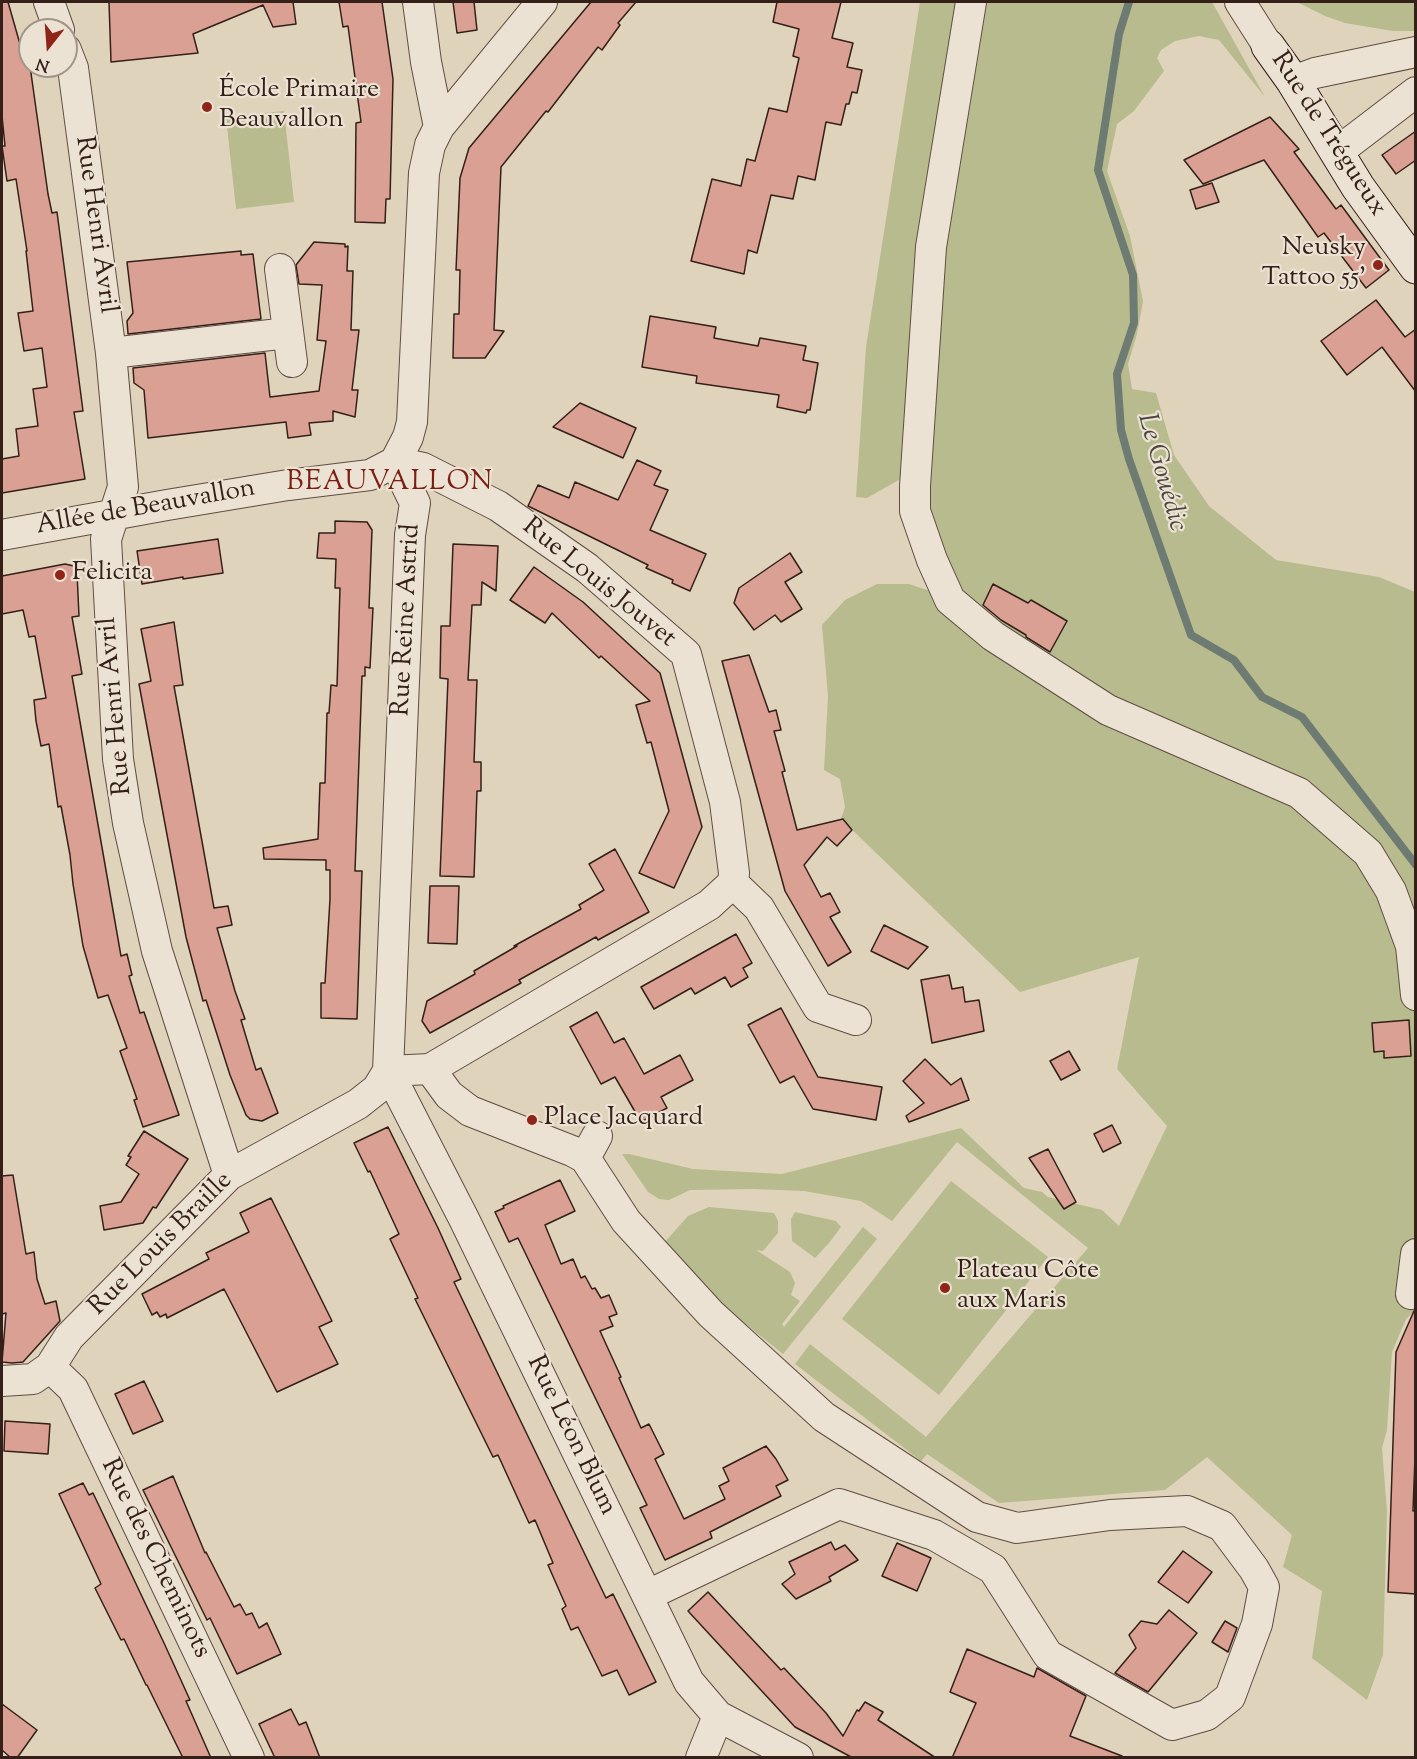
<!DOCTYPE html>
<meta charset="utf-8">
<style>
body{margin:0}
#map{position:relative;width:1417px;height:1759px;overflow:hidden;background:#e0d3bb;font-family:"Sorts Mill Goudy",serif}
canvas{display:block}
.frame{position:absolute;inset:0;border:3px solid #342019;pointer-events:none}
.north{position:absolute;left:18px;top:18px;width:60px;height:60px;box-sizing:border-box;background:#ebe2d3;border:2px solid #a29489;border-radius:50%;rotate:197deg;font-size:16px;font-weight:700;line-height:24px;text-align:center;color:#342019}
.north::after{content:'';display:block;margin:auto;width:21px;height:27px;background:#8f2418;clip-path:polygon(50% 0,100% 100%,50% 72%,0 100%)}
</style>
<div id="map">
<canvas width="1417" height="1759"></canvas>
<div class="frame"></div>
<div class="north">N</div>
</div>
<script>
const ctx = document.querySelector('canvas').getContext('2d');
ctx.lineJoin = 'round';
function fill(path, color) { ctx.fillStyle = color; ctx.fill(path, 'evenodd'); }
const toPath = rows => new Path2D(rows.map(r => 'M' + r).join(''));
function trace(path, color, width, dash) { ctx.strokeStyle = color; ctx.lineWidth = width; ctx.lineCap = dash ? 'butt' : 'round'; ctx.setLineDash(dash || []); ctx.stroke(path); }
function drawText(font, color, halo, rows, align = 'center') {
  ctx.font = font + ' "Sorts Mill Goudy",serif'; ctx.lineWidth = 4.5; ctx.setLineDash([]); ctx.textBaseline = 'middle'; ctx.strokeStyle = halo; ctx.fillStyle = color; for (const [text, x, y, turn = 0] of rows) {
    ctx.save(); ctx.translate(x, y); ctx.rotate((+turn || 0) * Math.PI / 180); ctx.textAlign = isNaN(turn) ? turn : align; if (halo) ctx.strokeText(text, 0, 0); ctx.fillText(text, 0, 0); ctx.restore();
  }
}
const green = toPath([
 [920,2,1212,2,1265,97,1219,40,1199,36,1175,41,1161,50,1157,58,1164,71,1134,111,1117,124,1107,171,1130,236,1143,301,1137,334,1128,364,1132,389,1156,393,1174,455,1209,506,1276,560,1379,577,1415,592,1416,1310,1406,1319,1392,1352,1387,1430,1382,1448,1387,1511,1383,1655,1367,1700,1312,1658,1322,1591,1283,1567,1292,1535,1207,1457,1165,1490,999,1503,927,1454,921,1461,795,1364,810,1344,926,1437,1088,1248,957,1142,892,1221,861,1201,804,1191,753,1189,690,1190,669,1200,659,1199,648,1192,622,1154,629,1154,693,1169,782,1174,961,1128,1024,1188,1042,1192,1048,1197,1102,1210,1119,1226,1167,1126,1117,1069,1139,957,1020,992,841,819,845,807,840,779,824,770,828,696,822,625,845,600,877,584,909,584,936,593,904,477,867,498,856,497,866,347],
 [1297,2,1415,2,1415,31,1393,31,1345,23,1325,16],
 [284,111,294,202,236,209,226,117],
 [951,1181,1048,1257,939,1395,842,1319],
 [709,1207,774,1213,778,1221,778,1233,763,1251,756,1250,790,1272,795,1283,791,1295,800,1301,782,1324,784,1327,863,1227,877,1239,783,1354,721,1304,664,1243,688,1216],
 [795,1212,836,1221,841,1227,829,1243,815,1258,792,1241,791,1219]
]);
const stream = toPath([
 [1129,2,1119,34,1098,170,1133,275,1134,323,1117,374,1121,430,1129,459,1191,635,1234,660,1262,697,1302,717,1416,865]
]);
const building = toPath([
 [2,2,8,2,26,65,30,66,48,194,52,213,57,212,83,411,74,412,85,479,2,493,2,459,19,456,16,429,38,426,33,389,47,387,42,348,24,351,18,313,33,311,26,251,27,251,16,179,7,181,2,146,5,146,2,116,2,2],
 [109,2,293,2,296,24,273,27,263,5,193,34,198,53,111,62,109,2],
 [339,2,382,2,393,79,390,199,386,199,385,223,355,222,356,123,361,122,348,26,343,27,339,2],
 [453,2,474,2,477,30,457,33,453,2],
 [591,2,636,2,618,23,620,25,602,50,598,47,548,112,546,111,501,167,494,330,504,331,485,358,453,358,454,314,459,314,460,270,456,270,460,178,469,148,591,2],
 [777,2,841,2,832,38,853,43,847,67,862,70,857,93,852,92,849,104,846,104,841,125,826,122,815,180,798,176,793,199,771,195,757,253,748,250,744,274,691,261,712,179,741,186,747,159,755,161,769,108,787,112,799,58,793,56,799,29,773,22,777,2],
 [1270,117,1299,149,1294,152,1336,209,1341,205,1389,270,1366,288,1324,233,1318,237,1264,160,1203,184,1184,160,1270,117],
 [1416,131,1416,160,1396,174,1382,155,1416,131],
 [1212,183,1219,202,1196,209,1190,190,1212,183],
 [314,242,345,244,345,247,348,246,347,271,353,271,351,330,359,330,352,390,358,390,355,417,333,411,333,421,309,423,311,435,288,438,286,422,148,438,144,390,134,383,133,368,265,353,270,397,319,391,326,341,317,340,322,285,299,284,296,265,314,242],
 [241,251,241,255,253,254,261,319,128,334,127,321,133,313,127,262,241,251],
 [1376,300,1405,337,1416,329,1416,392,1382,347,1347,375,1321,341,1376,300],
 [650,316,716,327,714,338,758,346,760,338,806,346,803,360,818,363,810,410,807,410,806,413,777,407,779,395,696,383,697,376,642,367,650,316],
 [580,403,636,428,623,458,553,427,580,403],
 [637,460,661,471,654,485,668,490,650,530,706,554,690,591,672,583,673,580,646,568,648,565,528,506,538,485,569,498,575,482,618,500,637,460],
 [335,521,367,522,372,530,369,608,373,608,370,668,365,667,365,676,362,676,355,871,362,871,357,1019,321,1018,321,983,325,983,330,899,330,870,326,870,326,860,264,859,263,848,318,839,320,783,325,783,327,713,329,713,331,685,337,686,340,588,335,588,336,559,317,558,319,533,335,533,335,521],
 [218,539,223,573,183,579,183,577,142,584,137,551,218,539],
 [453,544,498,546,496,591,482,582,481,605,472,605,468,680,477,680,474,762,481,762,481,791,477,791,474,877,440,876,448,679,440,678,441,626,450,626,453,544],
 [790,553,802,572,785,582,802,609,781,622,775,615,754,630,734,603,739,588,790,553],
 [65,564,74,566,77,573,79,616,72,617,82,674,72,676,121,956,127,954,132,975,129,976,140,1013,144,1012,179,1115,143,1127,134,1100,137,1099,120,1051,127,1048,108,995,98,998,83,946,73,884,70,855,61,806,58,807,49,744,41,746,36,721,34,700,46,698,35,636,29,637,23,610,2,614,2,576,65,564],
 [534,567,583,602,660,673,702,827,674,888,639,873,669,811,651,742,647,743,636,705,650,701,601,656,599,658,552,613,545,623,510,600,534,567],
 [993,584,1028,603,1031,600,1067,621,1050,652,1026,637,1026,635,1001,620,983,605,993,584],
 [174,622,183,685,174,686,214,908,228,906,232,925,217,928,235,991,245,1019,241,1020,256,1070,261,1068,278,1113,262,1121,250,1119,246,1115,230,1075,206,1000,203,1001,186,937,139,684,151,681,141,629,174,622],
 [749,655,769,712,776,710,781,730,774,731,785,771,782,772,797,830,843,819,852,830,837,846,827,837,804,865,821,897,830,893,840,912,830,917,851,952,828,966,785,891,722,661,749,655],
 [615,849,649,912,598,940,596,937,519,980,521,983,430,1033,422,1021,427,1001,475,974,474,971,517,946,514,946,581,909,579,905,604,890,589,864,615,849],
 [430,886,459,886,457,944,428,943,430,886],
 [884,925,928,947,908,969,871,951,884,925],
 [736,934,752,963,743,968,748,977,731,987,725,977,695,994,691,988,654,1009,641,987,736,934],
 [949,975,952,989,963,987,965,1002,979,1000,984,1031,932,1043,921,980,949,975],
 [781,1008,818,1077,882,1087,876,1120,813,1109,794,1076,780,1083,748,1025,781,1008],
 [597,1012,614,1043,624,1038,644,1074,680,1055,693,1080,661,1097,667,1108,641,1122,615,1077,601,1084,570,1027,597,1012],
 [1409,1020,1411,1056,1384,1058,1384,1051,1374,1052,1372,1023,1409,1020],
 [1069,1051,1080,1070,1061,1080,1050,1061,1069,1051],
 [925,1059,951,1085,961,1078,969,1100,909,1122,906,1116,924,1103,903,1081,925,1059],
 [1112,1125,1121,1143,1103,1152,1094,1134,1112,1125],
 [388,1127,438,1228,461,1279,454,1282,496,1370,606,1598,613,1594,656,1682,629,1695,617,1670,602,1676,578,1627,571,1630,562,1609,566,1606,548,1565,553,1563,535,1520,529,1523,498,1455,493,1457,415,1299,418,1298,390,1239,399,1234,370,1171,368,1172,354,1143,388,1127],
 [144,1131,188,1159,156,1208,153,1207,143,1223,104,1230,100,1206,121,1202,139,1174,126,1165,131,1157,128,1156,144,1131],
 [1048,1149,1076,1202,1064,1209,1029,1158,1048,1149],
 [13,1175,26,1254,34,1252,37,1279,45,1304,56,1301,60,1321,23,1362,12,1363,2,1362,6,1313,2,1314,2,1176,13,1175],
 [560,1180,575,1211,545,1225,561,1264,573,1259,581,1278,585,1276,592,1289,595,1288,601,1298,609,1295,617,1314,609,1317,613,1326,600,1331,621,1377,619,1378,641,1428,649,1424,664,1454,655,1459,684,1519,725,1499,719,1486,729,1481,723,1468,766,1446,776,1459,788,1480,776,1486,781,1496,710,1532,712,1538,665,1560,640,1508,647,1505,545,1294,518,1238,509,1242,495,1212,504,1208,503,1206,560,1180],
 [271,1198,332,1321,319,1327,338,1364,277,1392,224,1289,167,1318,166,1314,160,1317,157,1312,152,1315,142,1294,209,1259,206,1253,249,1232,240,1213,271,1198],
 [1414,1311,1416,1311,1416,1430,1413,1511,1416,1511,1416,1594,1388,1592,1396,1352,1414,1311],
 [144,1381,163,1421,133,1434,115,1394,144,1381],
 [5,1421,50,1424,48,1454,4,1451,5,1421],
 [173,1476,205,1553,206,1552,234,1607,240,1604,246,1615,252,1613,259,1628,267,1623,281,1654,237,1674,210,1618,207,1620,143,1490,173,1476],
 [83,1483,89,1495,93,1493,164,1643,190,1700,186,1701,211,1758,183,1758,147,1685,146,1685,124,1639,121,1640,95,1588,101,1584,59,1494,83,1483],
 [831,1542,835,1550,845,1545,858,1560,829,1577,831,1581,796,1599,782,1584,795,1574,789,1562,831,1542],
 [897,1543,931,1558,917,1591,882,1576,897,1543],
 [1183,1551,1212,1572,1188,1603,1158,1582,1183,1551],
 [708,1592,781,1670,784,1668,826,1713,843,1736,857,1710,859,1711,865,1702,883,1712,878,1720,936,1758,853,1758,795,1727,688,1611,708,1592],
 [1169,1610,1197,1633,1148,1692,1115,1673,1136,1648,1129,1635,1136,1627,1141,1621,1157,1624,1169,1610],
 [1225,1621,1237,1628,1228,1652,1212,1642,1225,1621],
 [967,1649,1034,1677,1037,1668,1086,1696,1070,1736,1122,1756,1122,1758,952,1758,976,1703,950,1692,967,1649],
 [2,1704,37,1730,17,1758,11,1758,2,1750,2,1704],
 [291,1709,299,1725,306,1722,320,1758,275,1758,259,1724,291,1709]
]);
const street = toPath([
 [49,2,59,30],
 [418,2,426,62,439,127],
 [971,2,931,247,915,486,915,511,932,560,950,600,993,636,1108,710,1299,793,1368,853,1391,891,1411,946,1416,995],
 [1240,2,1268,46],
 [66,50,73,68,111,353,123,487,106,539,118,759,128,823,157,951,229,1175],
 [1293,81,1315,73,1416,52],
 [1336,153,1416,92],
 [280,269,292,362],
 [111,353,288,333],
 [395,462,415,503,410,535,388,1071,464,1219,689,1682,718,1716,798,1758],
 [395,462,408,437,412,422,424,173,430,145,439,127,542,2],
 [2,535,167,505,288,485,370,475,395,462],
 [733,883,759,908,818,1007,856,1020],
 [430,1069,449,1095,470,1111,572,1151,585,1158,597,1136],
 [388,1071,430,1069,709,905,733,883,734,873,725,802,686,654,587,568,498,506,423,468,395,462],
 [585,1158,626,1221,711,1314,824,1417,977,1517,1017,1528,1110,1515,1187,1511,1222,1526,1254,1569,1264,1587,1257,1624,1230,1697,1207,1715,1172,1725,1048,1655,993,1569,934,1535,839,1504,648,1595],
 [1416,1254,1411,1294,1416,1293],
 [50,1367,73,1389,249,1758],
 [2,1381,33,1379,50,1367,69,1337,229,1175,358,1104,377,1089,388,1071],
 [701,1758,718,1716]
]);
const secondary = toPath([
 [1268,46,1293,81,1358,187,1416,267]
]);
const markers = [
 [207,107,6,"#8f2418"],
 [1378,265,6,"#8f2418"],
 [60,575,6,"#8f2418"],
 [532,1120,6,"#8f2418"],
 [945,1288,6,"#8f2418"]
];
const poiNames = [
 ["École Primaire",219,92],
 ["Beauvallon",219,122],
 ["Neusky",1366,250,"right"],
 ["Tattoo 55'",1366,280,"right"],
 ["Felicita",72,575],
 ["Place Jacquard",544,1120],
 ["Plateau Côte",957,1273],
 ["aux Maris",957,1303]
];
const streetNames = [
 ["Rue de Trégueux",1327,135,57],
 ["Rue Henri Avril",94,225,82],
 ["Allée de Beauvallon",146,509,-10],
 ["Rue Louis Jouvet",598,584,39],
 ["Rue Reine Astrid",408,620,-87],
 ["Rue Henri Avril",117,706,-95],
 ["Rue Louis Braille",162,1245,-45],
 ["Rue Léon Blum",570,1436,64],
 ["Rue des Cheminots",154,1559,64]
];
const waterNames = [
 ["Le Gouédic",1160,473,74]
];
const neighbourhoodNames = [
 ["BEAUVALLON",390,484]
];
fill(green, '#b7bb8d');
trace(stream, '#6e7b73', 8);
fill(building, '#d9a093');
trace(building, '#342019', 1.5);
trace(street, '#5f4d42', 32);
trace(secondary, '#342019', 35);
trace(street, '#ebe2d3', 30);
trace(secondary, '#ebe2d3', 33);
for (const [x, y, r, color] of markers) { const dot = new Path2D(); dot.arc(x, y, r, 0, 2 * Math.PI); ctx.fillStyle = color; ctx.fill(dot); trace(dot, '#ebe2d3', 2); }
drawText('26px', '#342019', '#ebe2d3', poiNames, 'left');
drawText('26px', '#342019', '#ebe2d3', streetNames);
drawText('italic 27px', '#4c463e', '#ebe2d3', waterNames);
ctx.letterSpacing = '1.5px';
drawText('27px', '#7a1f14', '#ebe2d3', neighbourhoodNames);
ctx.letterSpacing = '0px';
</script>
